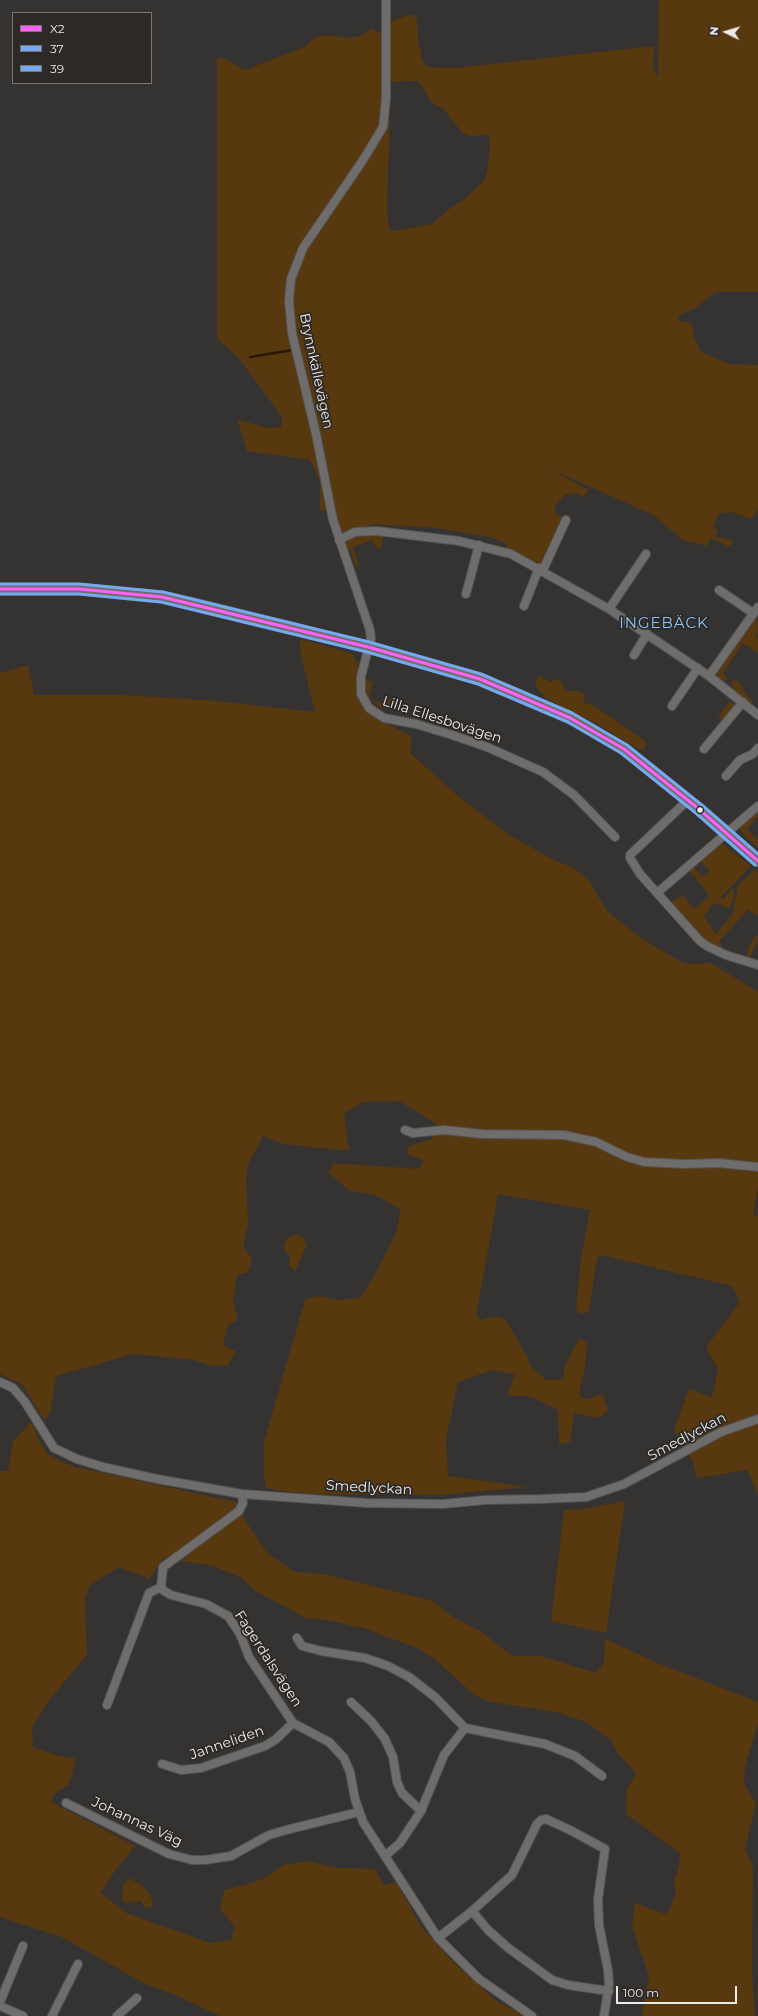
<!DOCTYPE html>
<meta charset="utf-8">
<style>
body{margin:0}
#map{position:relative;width:758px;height:2016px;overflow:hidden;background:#353331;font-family:Montserrat,sans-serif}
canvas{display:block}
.legend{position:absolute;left:12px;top:12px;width:140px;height:72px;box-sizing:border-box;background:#2c2926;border:1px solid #787674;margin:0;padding:5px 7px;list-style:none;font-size:12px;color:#ebeae8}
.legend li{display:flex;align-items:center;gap:8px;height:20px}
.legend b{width:20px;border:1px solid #787674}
.north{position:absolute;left:706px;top:12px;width:40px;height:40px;-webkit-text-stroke:3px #2c2926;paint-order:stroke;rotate:275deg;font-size:11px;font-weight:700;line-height:16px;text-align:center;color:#ebeae8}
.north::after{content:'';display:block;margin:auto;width:14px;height:18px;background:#ebeae8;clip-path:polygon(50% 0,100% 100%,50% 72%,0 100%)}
.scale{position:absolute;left:616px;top:1986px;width:121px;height:18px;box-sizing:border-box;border:2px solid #ebeae8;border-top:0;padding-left:5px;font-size:12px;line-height:14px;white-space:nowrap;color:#ebeae8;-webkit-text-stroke:3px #2c2926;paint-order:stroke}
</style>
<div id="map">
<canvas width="758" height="2016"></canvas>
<ul class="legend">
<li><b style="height:5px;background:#ff60ff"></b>X2</li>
<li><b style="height:5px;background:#73aaf1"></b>37</li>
<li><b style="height:5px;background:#73aaf1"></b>39</li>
</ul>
<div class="north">N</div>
<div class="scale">100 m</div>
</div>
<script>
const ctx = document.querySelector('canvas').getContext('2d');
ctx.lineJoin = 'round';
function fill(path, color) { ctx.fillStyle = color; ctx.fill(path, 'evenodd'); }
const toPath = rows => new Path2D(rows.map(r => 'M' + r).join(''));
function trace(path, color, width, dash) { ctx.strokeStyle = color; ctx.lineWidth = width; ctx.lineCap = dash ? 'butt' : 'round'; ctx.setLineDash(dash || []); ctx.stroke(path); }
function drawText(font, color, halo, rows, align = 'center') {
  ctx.font = font + ' Montserrat,sans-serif'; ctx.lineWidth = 3.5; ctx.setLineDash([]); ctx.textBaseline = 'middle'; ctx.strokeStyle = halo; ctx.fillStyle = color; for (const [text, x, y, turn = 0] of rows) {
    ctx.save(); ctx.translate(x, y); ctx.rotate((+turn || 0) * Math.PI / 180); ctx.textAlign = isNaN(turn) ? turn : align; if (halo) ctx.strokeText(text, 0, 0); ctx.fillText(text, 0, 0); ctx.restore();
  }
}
const green = toPath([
 [659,0,758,0,758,292,716,292,692,310,680,314,678,318,680,321,692,323,693,335,701,352,729,364,758,365,758,509,756,512,751,519,732,512,718,514,713,528,718,530,716,537,732,540,733,543,730,547,710,538,707,546,683,540,653,515,549,468,588,490,583,497,576,493,569,495,566,493,555,507,555,513,563,519,542,564,506,550,507,544,490,537,437,528,374,524,341,532,334,510,320,511,320,481,310,460,247,451,237,419,267,428,281,427,282,417,238,357,217,339,217,58,223,58,245,70,304,47,315,37,331,35,346,38,360,36,373,28,379,33,391,21,409,15,413,15,417,19,418,41,423,62,428,67,455,68,654,46,653,68,658,77],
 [405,81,417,81,421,84,431,102,444,109,462,133,469,136,489,135,490,149,487,172,483,182,463,200,448,210,432,224,393,231,389,230,387,206,391,82],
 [383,534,382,547,377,549,372,540,353,547,359,567,356,568,350,549,348,549,346,544,349,540,356,535],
 [757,614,758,632,755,636,758,639,758,653,743,643,723,673,728,679,722,681,718,677,717,671],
 [300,639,352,654,358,663,356,684,364,706,377,718,412,737,410,753,458,796,509,835,554,860,574,868,589,881,607,911,641,938,685,964,711,963,758,992,758,1187,753,1215,758,1216,758,1496,748,1470,697,1478,693,1462,674,1430,689,1389,712,1397,718,1369,706,1347,740,1302,732,1286,602,1255,597,1258,589,1311,581,1314,576,1309,581,1259,590,1210,498,1194,476,1316,480,1320,496,1316,505,1319,529,1360,529,1365,547,1380,563,1379,565,1366,579,1339,587,1342,585,1367,579,1394,581,1398,588,1399,603,1394,608,1410,599,1418,574,1413,570,1442,559,1444,558,1410,532,1397,507,1395,515,1374,492,1370,458,1382,446,1439,448,1476,528,1487,442,1495,319,1494,290,1492,266,1488,264,1476,264,1442,305,1300,316,1296,339,1300,360,1298,376,1273,396,1233,401,1210,376,1195,350,1191,328,1172,334,1163,419,1169,423,1160,408,1155,408,1146,432,1139,437,1124,399,1101,363,1102,344,1114,349,1151,283,1144,263,1136,248,1164,246,1178,248,1224,243,1245,252,1260,248,1272,237,1275,233,1301,238,1320,228,1325,223,1345,236,1351,228,1365,212,1366,194,1360,133,1354,56,1376,50,1413,44,1420,23,1385,0,1374,0,673,28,665,34,695,124,695,217,701,315,712,301,656],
 [539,675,550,682,558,679,561,681,565,691,578,691,583,693,585,696,583,702,585,704,590,703,641,738,646,743,644,750,638,749,592,721,572,712,546,698,538,689,535,684],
 [365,680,373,682,369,696,373,700,386,705,390,698,393,699,389,708,380,708,370,698,367,699,365,693],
 [734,680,739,682,746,694,753,701,753,704,732,689,731,683],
 [730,701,736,706,724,721,718,717],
 [758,812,758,817,747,829,758,840,758,848,739,830,741,826],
 [721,843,751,866,721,897,721,899,723,899,734,888,733,902,729,908,714,903,704,917,716,934,732,915,739,884,755,870,758,873,758,916,748,910,719,941,722,944,719,950,703,939,670,903,683,895,693,908,696,908,709,896,702,885,697,881,698,880,689,871,694,867,703,877,710,871,700,861],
 [758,934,758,939,749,960,746,958,750,944],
 [296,1234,303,1238,307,1245,295,1271,289,1265,290,1256,285,1251,284,1246,287,1238],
 [30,1423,33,1425,39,1441,48,1454,61,1461,75,1467,236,1502,247,1523,267,1553,295,1572,324,1574,433,1601,453,1617,480,1631,512,1656,541,1656,596,1673,604,1662,605,1640,608,1640,657,1663,758,1702,758,1723,745,1766,744,1783,756,1804,745,1848,753,1868,752,1973,755,2016,642,2016,649,1977,632,1926,635,1903,665,1914,669,1911,676,1892,674,1881,679,1867,680,1853,626,1814,627,1790,636,1773,618,1754,611,1740,586,1722,557,1712,490,1702,474,1695,435,1659,417,1648,366,1629,328,1620,306,1618,254,1590,240,1577,213,1566,164,1558,149,1579,119,1567,90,1585,85,1600,87,1655,49,1700,32,1727,33,1747,55,1755,76,1759,69,1784,54,1794,51,1802,135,1846,116,1869,101,1893,126,1913,210,1943,231,1940,235,1926,220,1910,224,1890,245,1885,265,1878,283,1865,309,1861,337,1868,375,1869,384,1885,396,1882,422,1928,453,1962,494,1999,523,2016,220,2016,171,1993,147,1985,62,1937,0,1917,0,1471,8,1471,13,1442],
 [625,1501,606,1633,551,1621,564,1510,584,1509],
 [130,1878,143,1887,149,1893,152,1900,152,1906,146,1908,144,1907,140,1900,134,1903,133,1901,127,1903,122,1901,123,1886]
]);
const stream = toPath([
 [250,357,293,350]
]);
const minor = toPath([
 [386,0,386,99,383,127,363,160,303,248,291,279,289,302,292,333,316,434,333,520,370,630,371,639,361,676,361,694,369,708,384,718,416,724,452,735,487,747,543,772,574,795,615,837],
 [339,540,355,532,377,531,459,541,511,554,609,609,709,676,758,715],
 [543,570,566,520],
 [719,590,753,613],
 [466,594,479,545],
 [524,606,539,568],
 [609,609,646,554],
 [634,655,647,634],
 [709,676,758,607],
 [672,706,698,668],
 [704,749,743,702],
 [726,776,740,760,753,754,758,748],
 [758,806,657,893,700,941,707,946,726,955,758,965],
 [657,893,640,874,630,858,630,855,688,800],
 [405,1130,413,1133,444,1130,482,1134,564,1135,596,1142,627,1157,644,1162,684,1164,719,1163,758,1167],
 [0,1382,13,1388,25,1402,54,1448,77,1459,103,1467,157,1479,242,1494,367,1503,443,1504,485,1500,542,1499,586,1497,624,1484,721,1432,758,1419],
 [242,1494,243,1503,239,1511,163,1567,161,1587,164,1591,171,1595,206,1604,228,1616,240,1634,249,1657,293,1723,329,1742,344,1758,350,1772,355,1799,363,1822,438,1938,479,1979,532,2016],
 [297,1638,302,1646,321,1651,365,1658,388,1666,409,1677,435,1697,465,1728,545,1744,575,1756,602,1776],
 [351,1702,371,1721,385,1739,393,1757,397,1782,402,1793,421,1811],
 [107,1705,149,1593,161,1587],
 [162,1764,181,1770,201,1768,265,1746,275,1740,293,1723],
 [66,1803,169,1854,192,1860,205,1860,231,1856,269,1835,286,1830,359,1812],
 [385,1856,400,1843,421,1811,444,1755,465,1728],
 [472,1911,488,1930,507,1947,552,1980,568,1985,609,1991],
 [438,1938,471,1912,512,1875,537,1824,541,1820,546,1819,570,1830,605,1849,598,1899,599,1925,608,1970,609,1984,604,2016],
 [0,2002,23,1946],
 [0,2006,23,2016],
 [52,2016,78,1964],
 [117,2016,137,1998]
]);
const secondary = toPath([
 [0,589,79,589,162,597,195,604,368,647,480,679,570,718,624,749,700,810,758,861]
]);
const bus1 = toPath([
 [0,589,79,589,162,597,368,647,480,679,570,718,624,749,700,810,758,861]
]);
const bus2 = toPath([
 [0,594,79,594,161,602,367,652,478,684,568,722,621,753,697,814,755,865]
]);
const bus3 = toPath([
 [0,584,79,584,163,592,369,642,481,674,572,713,627,745,703,806,758,854]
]);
const markers = [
 [700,810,3.5,"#ebeae8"]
];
const streetNames = [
 ["Brynnkällevägen",316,371,78],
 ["Lilla Ellesbovägen",442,720,18],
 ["Smedlyckan",687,1437,-28],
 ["Smedlyckan",369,1488,3],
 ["Fagerdalsvägen",268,1659,57],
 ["Janneliden",227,1743,-19],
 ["Johannas Väg",137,1822,25]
];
const neighbourhoodNames = [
 ["INGEBÄCK",664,624]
];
fill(green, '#58380e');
trace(stream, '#2b1904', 2.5);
trace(minor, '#52514f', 10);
trace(secondary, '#52514f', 13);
trace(minor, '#6f6d6c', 8);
trace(secondary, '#706d69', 11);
trace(bus1, '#ff60ff', 3);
trace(bus2, '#73aaf1', 3);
trace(bus3, '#73aaf1', 3);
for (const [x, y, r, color] of markers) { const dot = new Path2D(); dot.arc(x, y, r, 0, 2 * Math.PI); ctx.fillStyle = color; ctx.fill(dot); trace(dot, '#2c2926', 1.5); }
drawText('14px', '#ebeae8', '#2c2926', streetNames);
ctx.letterSpacing = '1px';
drawText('15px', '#89c4fc', '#2c2926', neighbourhoodNames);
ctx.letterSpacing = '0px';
</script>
